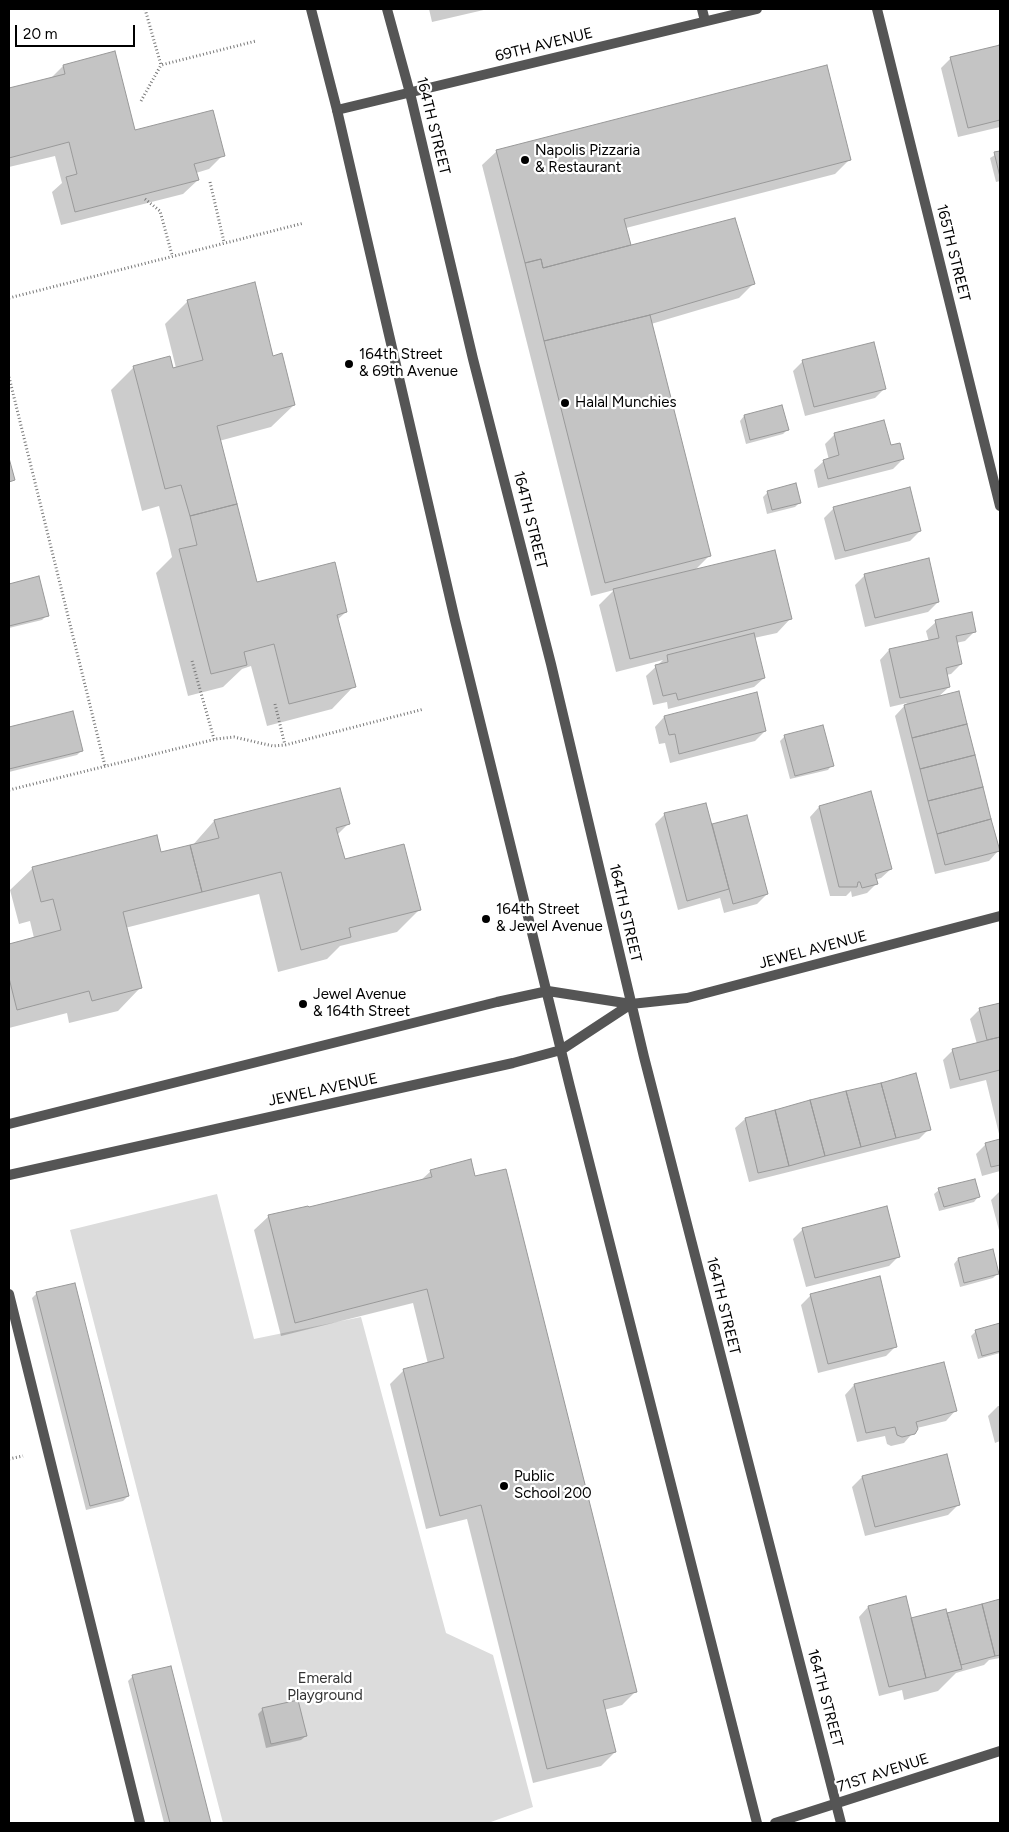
<!DOCTYPE html>
<style>
body{margin:0}
#map{position:relative;width:1009px;height:1832px;overflow:hidden;background:#fff;font-family:Figtree,sans-serif}
canvas{display:block}
.frame{position:absolute;inset:0;border:10px solid #000;pointer-events:none}
.scale{position:absolute;left:15px;top:25px;width:120px;height:22px;box-sizing:border-box;border:2px solid #000;border-top:0;padding-left:6px;font-size:15px;line-height:18px;white-space:nowrap;color:#000;-webkit-text-stroke:4px #fff;paint-order:stroke}
</style>
<div id="map">
<canvas width="1009" height="1832"></canvas>
<div class="frame"></div>
<div class="scale">20 m</div>
</div>
<script>
const ctx = document.querySelector('canvas').getContext('2d');
ctx.lineJoin = 'round';
function fill(path, color) { ctx.fillStyle = color; ctx.fill(path, 'evenodd'); }
const toPath = rows => new Path2D(rows.map(r => 'M' + r).join(''));
function trace(path, color, width, dash) { ctx.strokeStyle = color; ctx.lineWidth = width; ctx.lineCap = dash ? 'butt' : 'round'; ctx.setLineDash(dash || []); ctx.stroke(path); }
function drawText(font, color, halo, rows, align = 'center') {
  ctx.font = font + ' Figtree,sans-serif'; ctx.lineWidth = 4.5; ctx.setLineDash([]); ctx.textBaseline = 'middle'; ctx.strokeStyle = halo; ctx.fillStyle = color; for (const [text, x, y, turn = 0] of rows) {
    ctx.save(); ctx.translate(x, y); ctx.rotate((+turn || 0) * Math.PI / 180); ctx.textAlign = isNaN(turn) ? turn : align; if (halo) ctx.strokeText(text, 0, 0); ctx.fillText(text, 0, 0); ctx.restore();
  }
}
const green = toPath([
 [217,1194,254,1339,361,1317,446,1633,493,1655,533,1807,488,1823,223,1823,70,1230]
]);
const shadow = toPath([
 [429,9,488,9,432,22],
 [1000,42,1000,127,958,137,941,68,951,58,997,47],
 [63,66,134,132,223,155,209,169,196,173,198,180,183,194,61,225,52,192,62,183,55,156,9,167,9,89,50,79],
 [497,151,849,160,835,174,626,228,630,247,753,284,739,298,651,324,709,556,694,571,791,618,777,633,754,638,764,678,754,687,668,709,667,702,653,705,646,676,663,660,616,672,599,605,614,590,591,596,482,165],
 [1000,152,1000,181,996,182,990,158],
 [188,301,272,358,294,405,271,427,219,441,256,583,346,612,337,620,354,686,332,709,267,726,251,666,242,669,223,687,188,696,156,573,172,557,168,540,159,506,142,511,111,390,134,367,176,368,165,324],
 [803,361,884,389,875,398,805,416,793,371],
 [744,416,788,429,783,434,746,444,740,421],
 [834,435,890,446,903,459,893,469,818,488,814,470,824,461,829,460,825,444],
 [768,492,800,502,795,507,767,514,763,497],
 [834,508,920,531,910,541,835,560,824,518],
 [865,575,938,602,928,612,865,627,855,585],
 [38,578,47,615,42,620,9,628,9,585],
 [936,622,975,631,965,641,956,643,961,664,951,674,946,675,949,687,937,698,998,851,989,861,935,874,895,716,907,703,890,707,880,660,889,650,929,642,926,631],
 [756,694,765,731,755,741,670,763,665,743,659,744,655,727,664,717],
 [72,712,82,750,77,755,9,772,9,728],
 [785,736,832,765,828,770,790,779,780,741],
 [819,807,891,869,881,878,875,880,876,884,867,893,852,897,851,891,846,896,830,896,810,817],
 [664,815,711,826,747,817,767,894,757,904,724,913,720,898,678,910,655,824],
 [214,821,348,824,337,835,344,861,420,909,397,932,340,946,327,959,278,972,259,894,125,928,140,988,118,1011,69,1023,67,1013,9,1028,9,945,34,938,30,921,19,924,10,890,33,868,160,854,192,846],
 [1000,1004,1000,1138,986,1080,950,1089,943,1060,953,1050,977,1044,970,1019,980,1009],
 [745,1119,929,1129,919,1139,749,1182,735,1128],
 [1000,1141,1000,1171,982,1176,976,1154,986,1144],
 [431,1171,636,1691,622,1705,604,1710,615,1752,601,1766,533,1783,467,1519,426,1529,390,1384,404,1370,428,1364,413,1303,281,1336,254,1230,269,1216,308,1209,420,1181],
 [939,1190,978,1197,974,1202,939,1211,934,1194],
 [1000,1191,1000,1234,991,1200],
 [803,1229,899,1256,889,1266,806,1287,793,1239],
 [992,1251,998,1273,993,1278,960,1287,954,1264,958,1259],
 [37,1293,128,1496,123,1501,86,1510,32,1298],
 [811,1295,896,1346,886,1356,818,1373,801,1305],
 [1000,1324,1000,1353,978,1359,971,1336,976,1331],
 [943,1363,955,1411,946,1421,917,1428,904,1443,891,1446,887,1444,885,1436,857,1442,845,1395,854,1385],
 [998,1406,1000,1406,1000,1441,995,1443,988,1416],
 [946,1456,958,1505,948,1515,865,1536,852,1487,862,1477],
 [1000,1600,1000,1658,989,1660,984,1665,956,1673,938,1691,904,1700,902,1690,879,1696,859,1617,868,1607,910,1620,947,1615],
 [170,1667,210,1823,164,1823,128,1681,133,1676],
 [263,1709,306,1736,301,1740,266,1748,258,1714]
]);
const building = toPath([
 [1000,45,1000,120,968,128,950,57,1000,45],
 [115,51,135,130,213,110,225,156,194,164,199,180,75,212,66,177,77,174,69,142,9,158,9,88,65,74,63,65,115,51],
 [827,65,851,160,624,219,631,245,543,268,541,259,525,263,496,150,827,65],
 [1000,151,1000,177,994,152,1000,151],
 [735,218,755,284,650,315,544,341,525,263,541,259,543,268,735,218],
 [255,282,273,356,282,353,295,405,217,426,237,504,190,516,181,485,165,489,133,366,170,356,173,368,203,360,187,300,255,282],
 [650,315,711,556,605,583,544,341,650,315],
 [874,342,886,389,814,407,802,360,874,342],
 [782,405,789,430,750,440,744,415,782,405],
 [884,420,891,445,900,443,904,459,828,479,823,460,839,455,834,433,884,420],
 [9,458,15,480,9,482,9,458],
 [796,483,801,503,772,510,767,491,796,483],
 [910,487,921,531,845,551,833,507,910,487],
 [237,504,257,582,335,562,347,612,337,615,356,687,289,704,274,644,244,652,247,665,211,674,179,549,197,545,190,516,237,504],
 [775,550,792,619,630,659,613,589,775,550],
 [929,558,939,602,875,618,864,574,929,558],
 [39,576,49,616,9,626,9,584,39,576],
 [972,612,976,632,956,636,962,664,946,668,950,687,900,698,889,649,939,638,935,620,972,612],
 [754,633,765,678,678,700,676,693,663,696,655,665,668,662,667,655,754,633],
 [959,691,967,724,912,738,904,705,959,691],
 [757,692,766,731,679,754,675,734,669,735,664,716,757,692],
 [73,711,83,751,9,769,9,727,73,711],
 [967,724,975,755,920,769,912,738,967,724],
 [823,725,834,766,795,776,784,735,823,725],
 [975,755,983,787,928,801,920,769,975,755],
 [983,787,991,819,937,834,928,801,983,787],
 [340,788,350,824,336,828,345,859,404,844,421,910,349,928,351,937,301,950,281,872,202,892,190,845,219,838,214,820,340,788],
 [871,791,892,869,875,874,878,884,862,888,860,882,858,882,857,887,839,887,819,806,871,791],
 [706,803,729,889,687,901,664,813,706,803],
 [747,815,768,894,733,904,712,824,747,815],
 [991,819,1000,851,945,865,937,834,991,819],
 [157,835,161,852,190,845,202,892,123,912,142,988,92,1001,89,991,17,1010,9,978,9,944,61,930,53,899,41,902,32,867,157,835],
 [1000,1003,1000,1037,987,1040,979,1008,1000,1003],
 [1000,1037,1000,1070,960,1080,952,1049,1000,1037],
 [916,1073,931,1130,896,1138,881,1083,916,1073],
 [881,1083,896,1138,861,1147,846,1091,881,1083],
 [846,1091,861,1147,825,1156,810,1100,846,1091],
 [810,1100,825,1156,789,1166,775,1110,810,1100],
 [775,1110,789,1166,758,1173,745,1118,775,1110],
 [1000,1139,1000,1165,991,1167,985,1143,1000,1139],
 [471,1159,475,1176,506,1169,637,1692,603,1700,616,1752,547,1769,481,1505,440,1516,403,1369,444,1358,427,1289,295,1323,268,1215,308,1206,309,1207,432,1177,430,1170,471,1159],
 [975,1179,980,1197,944,1207,938,1188,975,1179],
 [887,1206,900,1257,815,1278,802,1228,887,1206],
 [993,1249,999,1274,964,1283,958,1258,993,1249],
 [880,1276,897,1347,828,1364,810,1294,880,1276],
 [75,1283,129,1496,90,1506,36,1292,75,1283],
 [1000,1323,1000,1351,982,1356,975,1330,1000,1323],
 [944,1362,957,1411,916,1422,918,1429,915,1434,902,1437,897,1435,895,1427,866,1433,854,1384,944,1362],
 [947,1454,960,1505,875,1527,862,1476,947,1454],
 [906,1596,926,1678,889,1687,868,1606,906,1596],
 [1000,1599,1000,1655,995,1656,982,1604,1000,1599],
 [982,1604,995,1656,961,1665,947,1613,982,1604],
 [946,1609,962,1669,926,1678,911,1618,946,1609],
 [171,1666,211,1823,170,1823,132,1675,171,1666],
 [298,1700,307,1736,271,1744,262,1708,298,1700]
]);
const path = toPath([
 [145,9,161,65,256,41],
 [141,101,161,65],
 [210,182,224,242],
 [145,199,160,211,172,255],
 [9,298,304,223],
 [9,377,105,766],
 [192,661,214,739],
 [275,704,285,745],
 [9,790,216,739,234,737,273,746,285,745,424,709],
 [9,1459,23,1456]
]);
const service = toPath([
 [702,9,705,21],
 [9,1294,140,1823]
]);
const minor = toPath([
 [877,9,1000,506],
 [337,110,757,9],
 [775,1823,1000,1751]
]);
const tertiary = toPath([
 [311,9,337,110,455,620,570,1087,757,1823],
 [387,9,410,93,473,359,551,664,644,1057,841,1823],
 [9,1124,497,1002,548,991,631,1004,687,998,1000,916],
 [9,1175,513,1063,561,1050,631,1004]
]);
const markers = [
 [525,160,5,"#000"],
 [349,364,5,"#000"],
 [565,403,5,"#000"],
 [486,919,5,"#000"],
 [303,1004,5,"#000"],
 [504,1486,5,"#000"]
];
const streetNames = [
 ["69TH AVENUE",544,45,-14],
 ["164TH STREET",433,126,76],
 ["165TH STREET",953,253,76],
 ["164TH STREET",530,520,76],
 ["164TH STREET",625,913,77],
 ["JEWEL AVENUE",813,950,-15],
 ["JEWEL AVENUE",323,1090,-12],
 ["164TH STREET",723,1306,76],
 ["164TH STREET",825,1698,75],
 ["71ST AVENUE",883,1773,-18]
];
const poiNames = [
 ["Napolis Pizzaria",535,151],
 ["& Restaurant",535,168],
 ["164th Street",359,355],
 ["& 69th Avenue",359,372],
 ["Halal Munchies",575,403],
 ["164th Street",496,910],
 ["& Jewel Avenue",496,927],
 ["Jewel Avenue",313,995],
 ["& 164th Street",313,1012],
 ["Public",514,1477],
 ["School 200",514,1494]
];
const parkNames = [
 ["Emerald",325,1679],
 ["Playground",325,1696]
];
fill(green, '#dcdcdc');
fill(shadow, '#0003');
fill(building, '#c4c4c4');
trace(building, '#999', 1);
trace(path, '#777', 3, [1, 2.5]);
trace(service, '#555', 10);
trace(minor, '#555', 10);
trace(tertiary, '#555', 10);
for (const [x, y, r, color] of markers) { const dot = new Path2D(); dot.arc(x, y, r, 0, 2 * Math.PI); ctx.fillStyle = color; ctx.fill(dot); trace(dot, '#fff', 2); }
drawText('15px', '#000', '#fff', streetNames);
drawText('15px', '#000', '#fff', poiNames, 'left');
drawText('15px', '#333', '#fff', parkNames);
</script>
